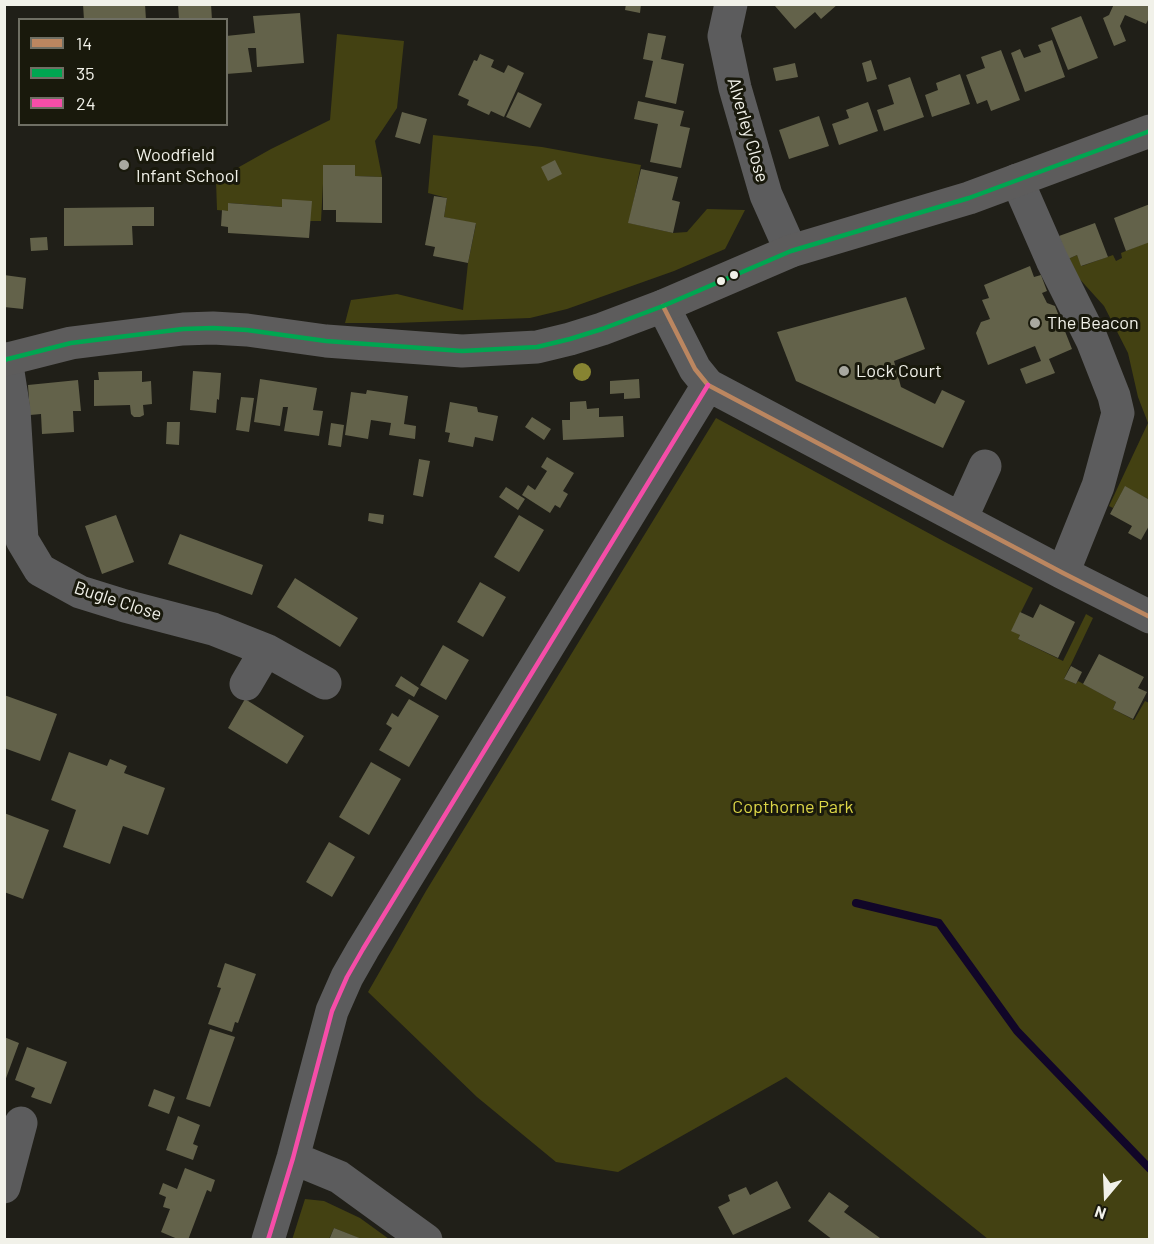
<!DOCTYPE html>
<style>
body{margin:0}
#map{position:relative;width:1154px;height:1244px;overflow:hidden;background:#201f18;font-family:Barlow,sans-serif}
canvas{display:block}
.frame{position:absolute;inset:0;border:6px solid #f1f1e9;pointer-events:none}
.legend{position:absolute;left:18px;top:18px;width:210px;height:108px;box-sizing:border-box;background:#19190c;border:2px solid #6f6f64;margin:0;padding:8px 10px;list-style:none;font-size:18px;color:#f1f1e9}
.legend li{display:flex;align-items:center;gap:12px;height:30px}
.legend b{width:30px;border:2px solid #6f6f64}
.north{position:absolute;left:1076px;top:1166px;width:60px;height:60px;-webkit-text-stroke:4px #19190c;paint-order:stroke;rotate:199deg;font-size:16px;font-weight:700;line-height:24px;text-align:center;color:#f1f1e9}
.north::after{content:'';display:block;margin:auto;width:21px;height:27px;background:#f1f1e9;clip-path:polygon(50% 0,100% 100%,50% 72%,0 100%)}
</style>
<div id="map">
<canvas width="1154" height="1244"></canvas>
<div class="frame"></div>
<ul class="legend">
<li><b style="height:8px;background:#bb8660"></b>14</li>
<li><b style="height:8px;background:#00a651"></b>35</li>
<li><b style="height:8px;background:#f54da8"></b>24</li>
</ul>
<div class="north">N</div>
</div>
<script>
const ctx = document.querySelector('canvas').getContext('2d');
ctx.lineJoin = 'round';
function fill(path, color) { ctx.fillStyle = color; ctx.fill(path, 'evenodd'); }
const toPath = rows => new Path2D(rows.map(r => 'M' + r).join(''));
function trace(path, color, width, dash) { ctx.strokeStyle = color; ctx.lineWidth = width; ctx.lineCap = dash ? 'butt' : 'round'; ctx.setLineDash(dash || []); ctx.stroke(path); }
function drawText(font, color, halo, rows, align = 'center') {
  ctx.font = font + ' Barlow,sans-serif'; ctx.lineWidth = 6; ctx.setLineDash([]); ctx.textBaseline = 'middle'; ctx.strokeStyle = halo; ctx.fillStyle = color; for (const [text, x, y, turn = 0] of rows) {
    ctx.save(); ctx.translate(x, y); ctx.rotate((+turn || 0) * Math.PI / 180); ctx.textAlign = isNaN(turn) ? turn : align; if (halo) ctx.strokeText(text, 0, 0); ctx.fillText(text, 0, 0); ctx.restore();
  }
}
const green = toPath([
 [337,34,404,41,397,108,375,141,382,177,355,176,355,165,324,165,321,221,310,221,282,200,282,207,229,203,228,211,217,210,216,180,271,149,330,120],
 [433,135,542,147,641,165,629,223,673,233,687,232,707,209,745,210,725,249,674,271,567,309,530,318,395,323,345,323,351,300,397,294,463,310,468,263,476,224,444,217,447,198,428,193],
 [1148,242,1149,246,1149,495,1148,499,1125,487,1113,508,1109,506,1148,423,1138,397,1128,353,1104,306,1076,275,1068,259,1077,255,1082,266,1113,255,1116,261,1122,258,1121,253],
 [716,418,945,542,1033,588,1012,630,1020,635,1018,639,1063,661,1086,614,1093,618,1064,679,1076,684,1078,681,1116,702,1113,709,1134,720,1145,701,1149,703,1149,1239,988,1239,786,1077,618,1172,556,1162,477,1097,368,992,426,891],
 [305,1199,324,1201,360,1218,389,1239,361,1239,334,1228,329,1239,292,1240]
]);
const stream = toPath([
 [856,903,939,923,1017,1031,1150,1169]
]);
const building = toPath([
 [83,4,145,4,146,20,84,20],
 [178,4,211,4,212,20,179,20],
 [626,4,641,4,640,13,625,10],
 [777,4,838,4,821,19,815,12,795,29,775,6],
 [1114,4,1150,4,1150,16,1146,24,1125,15,1120,26,1126,41,1114,46,1103,18,1109,15],
 [300,13,304,63,257,67,256,48,248,48,252,72,226,74,226,36,255,33,253,16],
 [1081,16,1098,58,1068,70,1051,28],
 [648,33,666,36,661,59,684,64,676,104,645,97,653,61,643,59],
 [1052,40,1065,77,1025,92,1011,53,1020,49,1024,58,1041,52,1038,45],
 [1001,50,1020,100,991,111,987,100,977,104,966,75,985,68,981,57],
 [480,54,494,60,491,67,504,73,508,65,524,73,504,117,491,111,489,115,467,105,469,100,458,95,474,60,477,61],
 [871,60,877,79,867,82,862,63],
 [795,63,798,77,776,81,773,68],
 [960,74,970,104,932,117,925,95,938,90,936,83],
 [910,77,924,117,884,131,877,110,894,104,888,85],
 [518,92,542,104,530,128,506,117],
 [638,101,684,111,680,126,690,128,681,168,650,162,658,124,634,119],
 [868,102,878,131,839,145,832,124,849,118,846,110],
 [402,112,427,119,420,144,395,137],
 [819,116,829,146,789,159,779,130],
 [555,160,562,174,548,181,541,167],
 [323,165,355,165,355,176,382,177,382,223,336,222,336,210,323,210],
 [641,169,678,177,672,200,680,202,673,233,628,223],
 [434,196,447,198,444,217,476,223,468,263,433,256,435,247,425,245],
 [282,199,312,201,309,238,228,233,228,227,221,226,222,210,228,211,228,203,282,207],
 [1150,204,1150,242,1126,251,1114,218],
 [154,207,154,226,132,226,133,245,64,246,64,208],
 [1095,223,1108,257,1081,266,1077,255,1068,259,1059,236],
 [47,237,48,250,31,251,30,238],
 [1030,266,1034,277,1041,275,1047,291,1042,293,1047,303,1055,306,1072,349,1049,359,1055,373,1026,384,1020,369,1041,361,1035,346,988,365,976,333,981,322,990,319,982,300,989,298,984,285],
 [4,275,26,278,23,309,4,307],
 [906,297,925,349,894,361,901,387,935,404,942,390,965,401,943,448,796,381,777,332],
 [142,371,142,382,151,381,152,404,143,405,144,415,140,417,134,417,131,414,130,405,94,406,94,380,99,380,98,372],
 [193,371,221,373,219,400,217,399,216,413,190,410],
 [260,379,317,388,313,410,323,411,319,436,284,431,288,407,283,407,280,426,254,422],
 [639,379,640,398,624,399,624,393,610,394,610,381],
 [78,380,81,411,73,411,74,432,42,434,41,414,30,415,28,385],
 [367,390,408,396,404,424,416,426,415,439,389,435,391,423,371,420,368,439,345,435,351,392,366,394],
 [241,397,254,398,249,432,236,430],
 [586,401,587,409,599,408,599,417,623,416,624,437,563,440,562,420,570,420,570,402],
 [450,402,477,407,478,412,498,416,493,441,475,437,473,447,448,442,450,433,445,432],
 [532,417,551,429,544,440,525,427],
 [167,422,180,422,179,445,166,444],
 [331,423,344,425,341,447,328,445],
 [547,457,574,473,563,491,568,494,560,508,555,505,550,513,522,495,528,485,535,490,547,471,541,467],
 [419,459,430,461,423,497,413,495],
 [1125,486,1148,499,1150,495,1150,524,1141,540,1128,533,1132,526,1110,514],
 [506,487,525,499,518,510,499,497],
 [369,513,384,515,383,524,368,521],
 [116,515,134,562,102,574,85,526],
 [519,515,544,530,519,572,494,557],
 [180,534,263,565,252,595,168,564],
 [295,578,358,618,340,647,277,607],
 [480,582,506,597,483,637,457,622],
 [1040,604,1075,622,1058,658,1018,639,1020,635,1011,631,1020,612,1033,618],
 [443,645,469,660,446,700,420,685],
 [1099,654,1144,677,1138,688,1147,692,1133,719,1113,709,1116,702,1083,684],
 [1071,666,1082,672,1076,684,1064,679],
 [401,676,419,688,414,697,395,686],
 [4,695,57,714,40,761,4,748],
 [245,699,304,736,287,764,228,728],
 [409,699,439,716,409,767,379,750,392,728,386,724,392,713,398,717],
 [69,752,107,766,110,759,127,766,124,773,165,788,148,835,123,826,110,864,63,847,76,810,51,800],
 [371,762,401,779,369,835,339,817],
 [4,813,49,830,23,899,4,892],
 [329,842,355,857,332,897,306,882],
 [225,963,256,974,238,1023,235,1022,232,1032,208,1024,221,988,217,987],
 [210,1029,235,1037,210,1107,186,1099],
 [4,1037,19,1043,5,1081,4,1081],
 [27,1047,67,1062,51,1104,31,1097,35,1088,15,1080],
 [154,1089,175,1097,169,1114,148,1106],
 [178,1116,200,1125,193,1144,198,1146,193,1160,166,1150],
 [185,1168,215,1180,211,1192,207,1190,188,1240,180,1240,161,1232,170,1209,163,1207,166,1197,159,1194,163,1183,177,1189],
 [777,1181,791,1208,733,1235,718,1207,730,1201,728,1195,746,1187,750,1195],
 [829,1192,849,1206,844,1212,880,1238,879,1240,833,1240,808,1221],
 [334,1228,362,1239,362,1240,329,1240]
]);
const minor = toPath([
 [731,4,724,36,735,88,766,195,791,251],
 [1017,180,1052,260,1092,340,1114,396,1118,413,1098,486,1063,573],
 [663,306,695,369,708,385,1063,573,1150,617],
 [6,359,14,410,22,540,40,570,80,592,125,606,213,629,266,650,325,683],
 [961,519,985,466],
 [246,684,266,650],
 [293,1158,339,1177,426,1240],
 [4,1187,21,1123],
 [268,1240,293,1158,332,1011,347,977,363,949,708,385]
]);
const major = toPath([
 [4,360,71,343,183,329,213,328,247,330,326,341,462,351,537,347,570,339,602,329,663,306,791,251,969,198,1150,131]
]);
const bus1 = toPath([
 [663,306,695,369,708,385,1063,573,1150,617]
]);
const bus2 = toPath([
 [4,360,71,343,183,329,213,328,247,330,326,341,462,351,537,347,570,339,602,329,663,306,791,251,969,198,1150,131]
]);
const bus3 = toPath([
 [268,1240,293,1158,332,1011,347,977,363,949,708,385]
]);
const trees = [
 [582,372]
];
const markers = [
 [124,165,6,"#a8a8a0"],
 [734,275,5,"#f1f1e9"],
 [721,281,5,"#f1f1e9"],
 [1035,323,6,"#a8a8a0"],
 [844,371,6,"#a8a8a0"]
];
const streetNames = [
 ["Alverley Close",748,130,74],
 ["Bugle Close",118,601,18]
];
const poiNames = [
 ["Woodfield",136,155],
 ["Infant School",136,176],
 ["The Beacon",1047,323],
 ["Lock Court",856,371]
];
const parkNames = [
 ["Copthorne Park",793,807]
];
fill(green, '#434112');
trace(stream, '#110628', 8);
fill(building, '#63624a');
trace(minor, '#5c5c5d', 33);
trace(major, '#5d5c5c', 33);
trace(bus1, '#bb8660', 4.5);
trace(bus2, '#00a651', 4.5);
trace(bus3, '#f54da8', 4.5);
ctx.fillStyle = '#878432';
for (const [x, y] of trees) { ctx.beginPath(); ctx.arc(x, y, 9, 0, 2 * Math.PI); ctx.fill(); }
for (const [x, y, r, color] of markers) { const dot = new Path2D(); dot.arc(x, y, r, 0, 2 * Math.PI); ctx.fillStyle = color; ctx.fill(dot); trace(dot, '#19190c', 2); }
drawText('18px', '#f1f1e9', '#19190c', streetNames);
drawText('18px', '#f1f1e9', '#19190c', poiNames, 'left');
drawText('18px', '#dcd647', '#19190c', parkNames);
</script>
